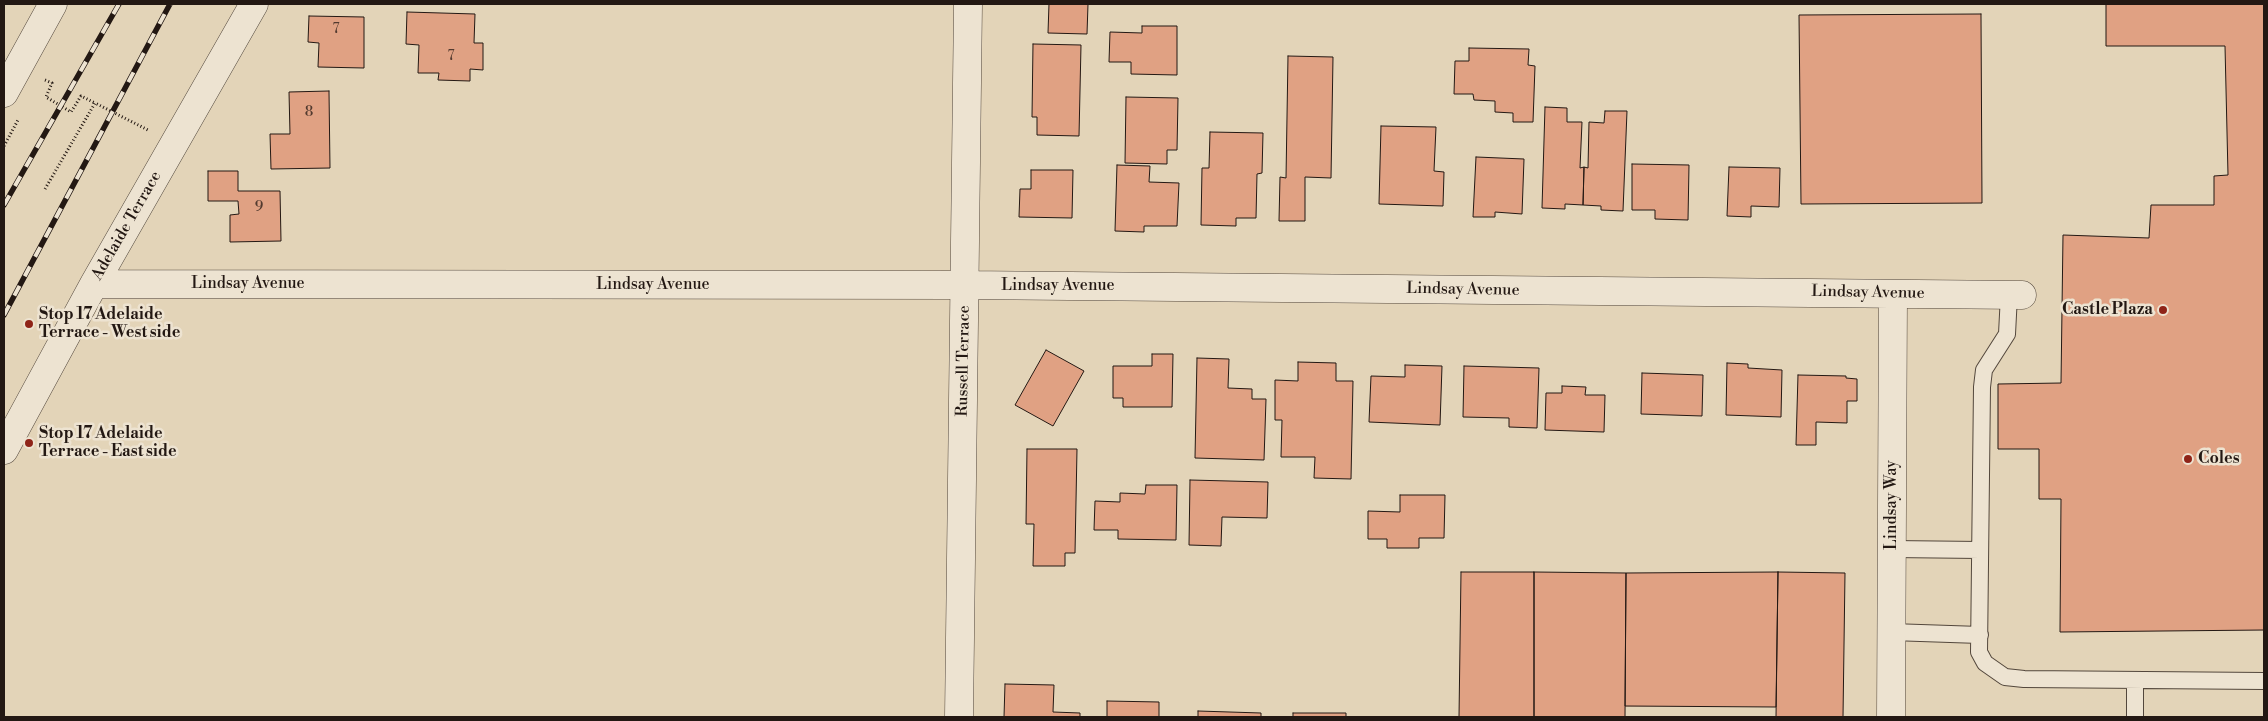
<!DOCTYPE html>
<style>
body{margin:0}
#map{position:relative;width:2268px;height:721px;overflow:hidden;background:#e3d4b8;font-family:"Libre Bodoni",serif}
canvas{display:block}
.frame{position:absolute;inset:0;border:5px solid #231813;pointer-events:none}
</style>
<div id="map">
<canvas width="2268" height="721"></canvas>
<div class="frame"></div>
</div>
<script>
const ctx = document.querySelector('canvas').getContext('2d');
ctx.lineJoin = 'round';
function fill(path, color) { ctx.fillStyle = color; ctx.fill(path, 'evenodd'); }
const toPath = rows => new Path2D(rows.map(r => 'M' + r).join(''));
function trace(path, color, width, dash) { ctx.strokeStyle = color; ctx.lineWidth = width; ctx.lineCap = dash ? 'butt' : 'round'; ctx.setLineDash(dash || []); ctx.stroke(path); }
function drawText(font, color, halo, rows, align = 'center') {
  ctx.font = font + ' "Libre Bodoni",serif'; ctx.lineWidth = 5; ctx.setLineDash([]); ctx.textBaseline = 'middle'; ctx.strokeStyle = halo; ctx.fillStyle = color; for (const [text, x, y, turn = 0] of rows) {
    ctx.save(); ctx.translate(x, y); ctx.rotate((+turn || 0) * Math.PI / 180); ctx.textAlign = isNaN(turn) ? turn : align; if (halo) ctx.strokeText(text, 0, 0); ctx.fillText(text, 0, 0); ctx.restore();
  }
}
const building = toPath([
 [1049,4,1088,4,1087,34,1048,33,1049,4],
 [2106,4,2264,4,2264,630,2060,632,2061,499,2039,499,2039,449,1998,449,1998,384,2061,383,2063,235,2149,238,2151,205,2214,205,2214,176,2228,175,2225,46,2106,46,2106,4],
 [407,12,475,14,474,43,483,43,483,70,470,69,470,81,438,80,439,73,418,73,419,45,406,44,407,12],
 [1981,14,1982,203,1801,204,1799,15,1981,14],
 [309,16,364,17,364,68,318,67,319,43,308,42,309,16],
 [1142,26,1177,26,1177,75,1131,74,1131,62,1109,62,1110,32,1142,33,1142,26],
 [1033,44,1081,45,1079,136,1037,135,1037,117,1032,117,1033,44],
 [1469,48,1529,49,1528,65,1535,66,1533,122,1513,122,1513,113,1495,112,1495,101,1474,100,1473,94,1454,94,1455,61,1469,61,1469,48],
 [1288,56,1333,57,1331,178,1305,177,1305,221,1279,221,1280,177,1286,178,1288,56],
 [329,91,330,168,271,169,270,134,290,134,289,92,329,91],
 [1126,97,1178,98,1177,150,1167,150,1167,164,1125,163,1126,97],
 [1545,107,1567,108,1567,122,1582,122,1580,168,1584,167,1583,205,1565,204,1565,209,1542,208,1545,107],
 [1605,111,1627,111,1623,211,1601,210,1601,206,1583,205,1584,167,1588,168,1589,122,1604,123,1605,111],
 [1381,126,1436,127,1434,171,1444,172,1443,206,1379,204,1381,126],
 [1210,132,1263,133,1262,173,1257,174,1256,218,1236,218,1236,226,1201,225,1202,168,1209,168,1210,132],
 [1476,157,1524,159,1522,214,1495,212,1495,217,1473,217,1476,157],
 [1632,164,1689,165,1688,220,1655,219,1655,210,1632,210,1632,164],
 [1117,165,1150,166,1149,182,1179,183,1177,226,1144,226,1144,232,1115,231,1117,165],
 [1729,167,1780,168,1779,207,1751,206,1751,217,1727,216,1729,167],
 [1031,170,1073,170,1072,218,1019,217,1020,189,1031,189,1031,170],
 [208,171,238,171,238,191,280,191,281,241,230,242,230,215,239,214,238,201,208,201,208,171],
 [1046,350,1084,371,1053,426,1015,405,1046,350],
 [1152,354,1173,354,1172,407,1123,407,1123,398,1113,398,1113,366,1152,366,1152,354],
 [1197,358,1229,359,1228,388,1252,389,1252,399,1266,399,1264,460,1195,458,1197,358],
 [1298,362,1336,363,1336,381,1353,381,1351,479,1314,478,1315,457,1281,457,1282,420,1275,420,1275,380,1298,381,1298,362],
 [1727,363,1748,364,1748,368,1782,370,1781,417,1726,415,1727,363],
 [1405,365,1442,366,1440,425,1369,422,1371,376,1405,377,1405,365],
 [1464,366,1539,368,1537,428,1509,427,1509,418,1463,417,1464,366],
 [1642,373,1703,375,1702,416,1641,414,1642,373],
 [1798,375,1846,376,1846,378,1857,379,1857,401,1847,401,1847,423,1816,422,1816,445,1796,445,1798,375],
 [1562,386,1586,387,1585,395,1605,395,1604,432,1545,430,1546,393,1562,393,1562,386],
 [1027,449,1077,449,1075,553,1065,553,1065,566,1033,566,1034,524,1026,524,1027,449],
 [1190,480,1268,482,1267,518,1222,517,1221,546,1189,545,1190,480],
 [1146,485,1177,485,1176,540,1118,539,1118,530,1094,530,1095,501,1120,502,1120,493,1145,494,1146,485],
 [1400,495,1445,495,1444,538,1419,538,1419,548,1387,548,1387,539,1368,539,1368,511,1400,512,1400,495],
 [1461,572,1534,572,1534,717,1459,717,1461,572],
 [1534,572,1626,573,1625,717,1534,717,1534,572],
 [1778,572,1776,707,1625,706,1626,573,1778,572],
 [1778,572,1845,573,1843,717,1776,717,1778,572],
 [1005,684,1054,685,1053,712,1080,713,1080,717,1004,717,1005,684],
 [1107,701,1159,702,1159,717,1107,717,1107,701],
 [1198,711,1261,713,1261,717,1198,717,1198,711],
 [1293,713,1346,713,1346,717,1293,717,1293,713]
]);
const path = toPath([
 [45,80,52,83,46,97,71,112,81,96,95,103],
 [4,146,18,120],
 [45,189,95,103,148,130]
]);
const lane = toPath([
 [2009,295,2007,334,1984,370,1982,387,1979,652,1985,663,2005,677,2024,679,2264,681],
 [1892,549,1980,550],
 [1891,632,1980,635],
 [2135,717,2135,680]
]);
const street = toPath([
 [4,93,53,4],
 [94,284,964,285,2022,295],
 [4,450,94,284,254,4],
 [959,717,968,4],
 [1891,717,1893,294]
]);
const rail = toPath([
 [4,205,119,4],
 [4,315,170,4]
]);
const markers = [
 [2163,310,5,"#8f2418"],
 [29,324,5,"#8f2418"],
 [29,443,5,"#8f2418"],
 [2188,459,5,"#8f2418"]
];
const numberNames = [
 ["7",336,30],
 ["7",451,57],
 ["8",309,113],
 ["9",259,208]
];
const streetNames = [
 ["Adelaide Terrace",127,226,-60],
 ["Lindsay Avenue",248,284],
 ["Lindsay Avenue",653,285],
 ["Lindsay Avenue",1058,286],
 ["Lindsay Avenue",1463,290,1],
 ["Lindsay Avenue",1868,293,1],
 ["Russell Terrace",964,361,-89],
 ["Lindsay Way",1892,505,-90]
];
const poiNames = [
 ["Castle Plaza",2153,310,"right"],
 ["Stop 17 Adelaide",39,315],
 ["Terrace - West side",39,333],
 ["Stop 17 Adelaide",39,434],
 ["Terrace - East side",39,452],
 ["Coles",2198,459]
];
fill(building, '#e0a183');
trace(building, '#231813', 1);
trace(lane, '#53473c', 18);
trace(street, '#53473c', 29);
trace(path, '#231813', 3, [1, 2.5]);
trace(lane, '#ede3d1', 16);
trace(street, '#ede3d1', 28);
trace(rail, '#231813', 5.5);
trace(rail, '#ede3d1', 4, [11]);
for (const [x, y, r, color] of markers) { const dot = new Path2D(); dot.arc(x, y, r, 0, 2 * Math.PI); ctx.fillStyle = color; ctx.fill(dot); trace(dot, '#ede3d1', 2); }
drawText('14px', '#523a2f', null, numberNames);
drawText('16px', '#231813', '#ede3d1', streetNames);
drawText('bold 16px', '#231813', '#ede3d1', poiNames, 'left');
</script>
